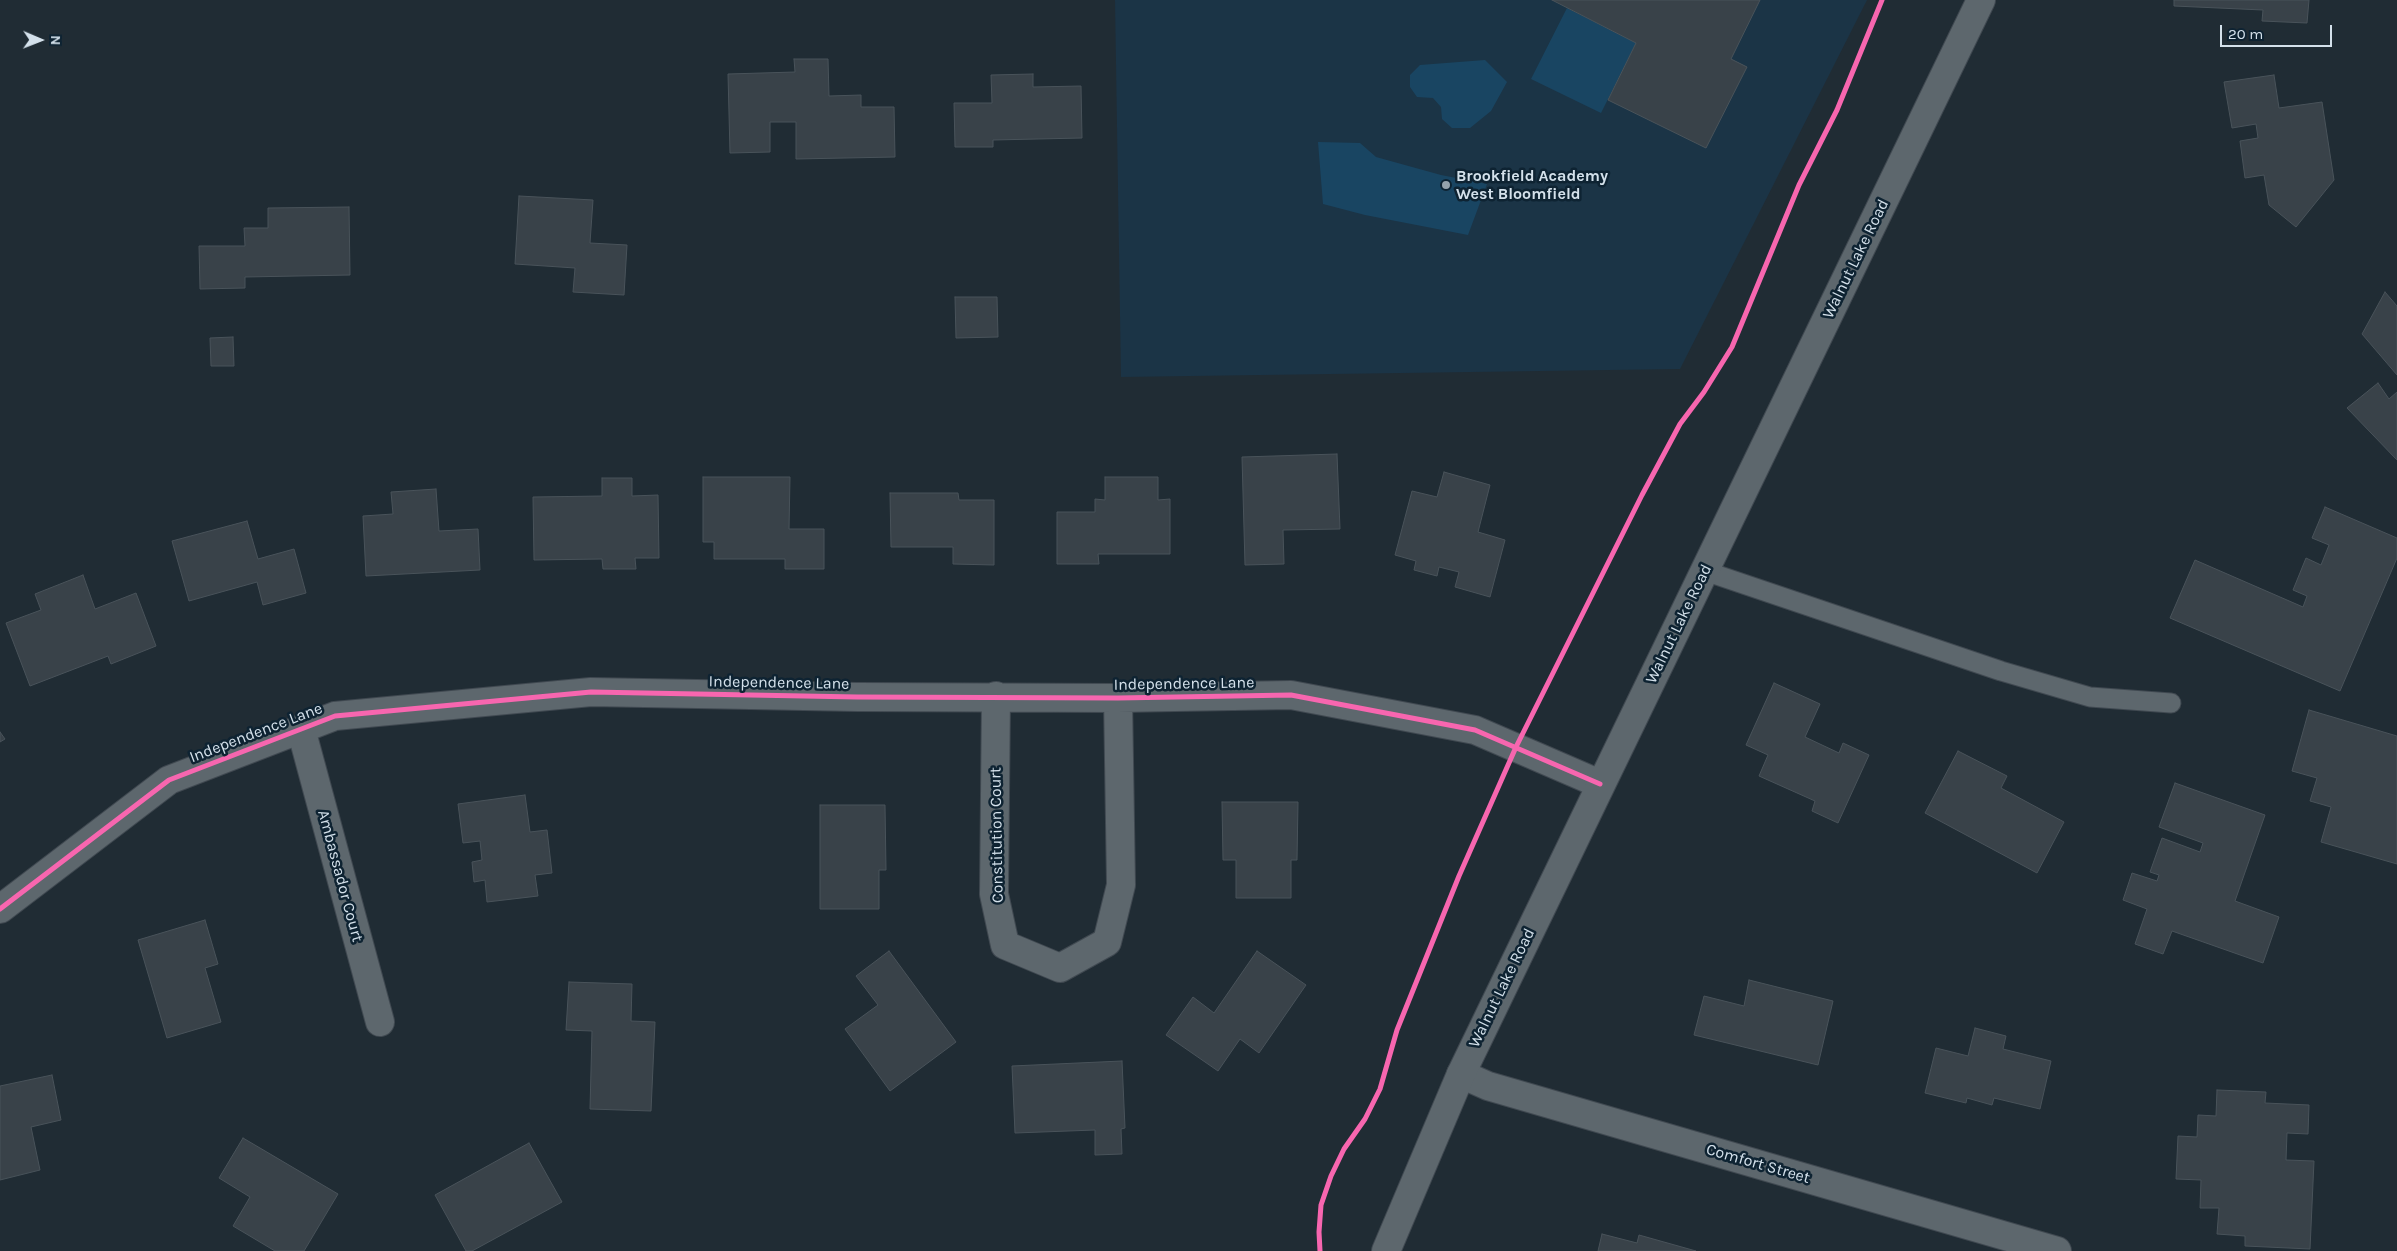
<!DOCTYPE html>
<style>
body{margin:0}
#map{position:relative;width:2397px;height:1251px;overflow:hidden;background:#202c34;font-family:Karla,sans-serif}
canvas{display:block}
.north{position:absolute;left:15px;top:15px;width:50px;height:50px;-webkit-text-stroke:4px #0e2332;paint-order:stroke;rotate:91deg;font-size:14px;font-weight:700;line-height:20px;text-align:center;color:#d4e1eb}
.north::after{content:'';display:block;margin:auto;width:18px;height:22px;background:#d4e1eb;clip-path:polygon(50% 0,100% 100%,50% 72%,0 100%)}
.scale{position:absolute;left:2220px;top:25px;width:112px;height:22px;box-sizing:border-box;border:2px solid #d4e1eb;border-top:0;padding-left:6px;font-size:15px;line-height:18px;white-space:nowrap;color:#d4e1eb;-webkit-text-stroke:4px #0e2332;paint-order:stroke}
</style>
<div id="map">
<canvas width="2397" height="1251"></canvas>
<div class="north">N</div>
<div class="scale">20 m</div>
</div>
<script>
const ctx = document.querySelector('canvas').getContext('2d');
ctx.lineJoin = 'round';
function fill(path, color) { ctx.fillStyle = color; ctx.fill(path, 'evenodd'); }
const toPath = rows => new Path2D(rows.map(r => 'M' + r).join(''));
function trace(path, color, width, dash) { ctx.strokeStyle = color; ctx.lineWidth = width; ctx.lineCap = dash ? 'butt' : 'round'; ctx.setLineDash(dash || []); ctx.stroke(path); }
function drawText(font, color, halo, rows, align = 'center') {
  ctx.font = font + ' Karla,sans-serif'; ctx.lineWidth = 5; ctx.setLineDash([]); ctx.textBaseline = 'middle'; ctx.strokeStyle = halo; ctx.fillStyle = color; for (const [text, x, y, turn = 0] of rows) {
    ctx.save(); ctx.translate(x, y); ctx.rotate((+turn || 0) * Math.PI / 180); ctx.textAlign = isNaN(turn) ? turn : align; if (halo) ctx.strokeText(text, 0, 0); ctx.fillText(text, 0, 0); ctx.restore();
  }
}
const built = toPath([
 [1115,0,1867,0,1680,369,1121,377]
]);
const green = toPath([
 [1567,8,1636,43,1601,113,1531,79],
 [1485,60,1507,82,1491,111,1470,128,1452,128,1442,119,1441,107,1433,98,1417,97,1410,87,1410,75,1420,65],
 [1318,142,1360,143,1376,157,1441,175,1487,184,1468,235,1365,215,1323,204]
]);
const building = toPath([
 [1552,0,1760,0,1731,59,1747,67,1706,148,1608,100,1636,43,1552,0],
 [2174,0,2309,0,2307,23,2262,21,2263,10,2174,6,2174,0],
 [794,59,828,59,829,96,861,95,861,107,894,107,895,157,796,159,796,122,770,122,770,152,730,153,728,74,795,72,794,59],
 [1033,74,1033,87,1081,86,1082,138,993,140,993,147,955,147,954,103,992,103,991,75,1033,74],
 [2274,75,2279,108,2322,102,2334,180,2296,227,2269,205,2264,175,2245,178,2240,141,2258,138,2256,124,2232,128,2224,82,2274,75],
 [519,196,593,200,590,243,627,245,624,295,573,292,575,268,515,264,519,196],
 [349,207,350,275,245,277,245,288,200,289,199,246,245,246,244,228,268,228,268,208,349,207],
 [2385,292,2397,306,2397,375,2362,334,2385,292],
 [955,297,997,297,998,337,956,338,955,297],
 [233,337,234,366,211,366,210,338,233,337],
 [2378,383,2389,399,2397,392,2397,460,2347,408,2378,383],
 [1337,454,1340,529,1283,530,1284,564,1245,565,1242,457,1337,454],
 [1444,472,1490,485,1478,532,1505,540,1490,597,1455,587,1459,572,1439,567,1437,576,1414,570,1416,561,1395,555,1412,491,1437,497,1444,472],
 [703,477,790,477,789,529,824,529,824,569,785,569,785,559,714,559,714,542,703,542,703,477],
 [1105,477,1158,477,1158,500,1170,499,1170,554,1098,554,1099,564,1057,564,1057,512,1095,512,1095,499,1105,500,1105,477],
 [602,478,632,478,632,496,658,495,659,558,635,558,636,569,603,569,602,559,534,560,533,497,602,496,602,478],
 [436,489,439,531,478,529,480,570,366,576,363,516,393,514,391,492,436,489],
 [890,493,958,493,959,500,994,500,994,565,953,564,953,547,891,547,890,493],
 [2325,507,2397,538,2397,558,2340,691,2170,618,2195,560,2303,607,2307,596,2293,590,2306,558,2321,565,2329,545,2312,538,2325,507],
 [247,521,258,559,294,549,306,593,263,605,257,582,189,601,172,541,247,521],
 [83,575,95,609,136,593,156,646,111,664,108,656,30,686,6,623,41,610,35,594,83,575],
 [1774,683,1820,704,1805,737,1839,753,1843,743,1869,755,1838,823,1812,811,1815,801,1759,776,1768,755,1746,745,1774,683],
 [2309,710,2397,736,2397,864,2321,842,2331,807,2310,801,2317,778,2292,771,2309,710],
 [0,732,5,739,0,742,0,732],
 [1958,751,2007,776,2001,788,2064,822,2037,873,1925,813,1958,751],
 [2175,783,2265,815,2235,901,2279,917,2263,963,2172,931,2163,954,2135,944,2147,909,2123,900,2132,873,2157,881,2159,875,2150,872,2162,838,2200,852,2203,843,2159,827,2175,783],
 [525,795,530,832,547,830,552,873,535,875,538,896,487,902,485,880,474,882,472,862,482,860,480,841,463,843,458,804,525,795],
 [1222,802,1298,802,1297,860,1291,860,1291,898,1236,898,1236,860,1223,860,1222,802],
 [820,805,885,805,886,870,879,870,879,909,820,909,820,805],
 [205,920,218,964,205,968,221,1022,167,1038,138,940,205,920],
 [889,951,956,1042,890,1091,845,1029,878,1005,856,976,889,951],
 [1257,951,1306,985,1259,1053,1240,1039,1218,1071,1166,1035,1193,997,1214,1013,1257,951],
 [1749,980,1833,1001,1818,1065,1694,1035,1704,996,1744,1006,1749,980],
 [569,982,632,984,631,1021,655,1022,651,1111,590,1109,592,1031,566,1030,569,982],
 [1975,1028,2006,1036,2003,1049,2051,1061,2040,1109,1994,1098,1992,1105,1967,1098,1966,1103,1925,1093,1936,1048,1968,1056,1975,1028],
 [1122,1061,1125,1128,1121,1129,1122,1154,1095,1155,1095,1130,1015,1133,1012,1066,1122,1061],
 [52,1075,61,1120,31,1127,40,1170,0,1180,0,1086,52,1075],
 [2217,1090,2266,1092,2265,1103,2309,1105,2308,1134,2287,1133,2286,1160,2314,1161,2310,1249,2245,1246,2245,1236,2217,1234,2219,1208,2200,1208,2201,1180,2176,1179,2178,1136,2197,1137,2198,1115,2216,1116,2217,1090],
 [243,1138,338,1194,304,1251,275,1251,233,1226,250,1197,219,1178,243,1138],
 [529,1143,562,1202,472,1251,466,1251,435,1195,529,1143],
 [1602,1234,1637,1243,1639,1235,1696,1251,1598,1251,1602,1234]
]);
const service = toPath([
 [1705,571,2001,671,2090,697,2171,703]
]);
const minor = toPath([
 [996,696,994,894,1005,945,1060,968,1107,942,1121,885,1118,698],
 [301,729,380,1022],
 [0,909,169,780,335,716,591,692,857,697,1118,698,1291,695,1475,730,1600,784],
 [1461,1074,1488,1086,2057,1251]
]);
const tertiary = toPath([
 [1386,1251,1461,1074,1981,0]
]);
const cycleway = toPath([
 [0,909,169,780,335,716,591,692,857,697,1118,698,1291,695,1475,730,1600,784],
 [1320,1251,1319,1232,1321,1205,1331,1176,1344,1149,1365,1119,1380,1089,1397,1030,1459,876,1516,747,1642,495,1680,424,1704,392,1732,347,1799,185,1837,110,1882,0]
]);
const markers = [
 [1446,185,5,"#95a2ab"]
];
const poiNames = [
 ["Brookfield Academy",1456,176],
 ["West Bloomfield",1456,194]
];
const streetNames = [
 ["Walnut Lake Road",1856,259,-64],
 ["Walnut Lake Road",1679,624,-64],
 ["Independence Lane",779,683,1],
 ["Independence Lane",1184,684,-1],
 ["Independence Lane",256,733,-21],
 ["Constitution Court",997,835,-91],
 ["Ambassador Court",340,876,75],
 ["Walnut Lake Road",1502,988,-64],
 ["Comfort Street",1758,1164,16]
];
fill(built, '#1b3446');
fill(green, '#194562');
fill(building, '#394249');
trace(building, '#49535a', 1);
trace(service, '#404951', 21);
trace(minor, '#404951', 30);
trace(tertiary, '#404951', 30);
trace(service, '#5d676d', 19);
trace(minor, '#5d676d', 28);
trace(tertiary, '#5d676d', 28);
trace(cycleway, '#f766af', 5);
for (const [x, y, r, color] of markers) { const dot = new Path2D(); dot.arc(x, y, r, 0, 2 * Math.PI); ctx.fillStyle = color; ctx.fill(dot); trace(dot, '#0e2332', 2); }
drawText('bold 16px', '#d4e1eb', '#0e2332', poiNames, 'left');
drawText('16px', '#d4e1eb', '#0e2332', streetNames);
</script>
